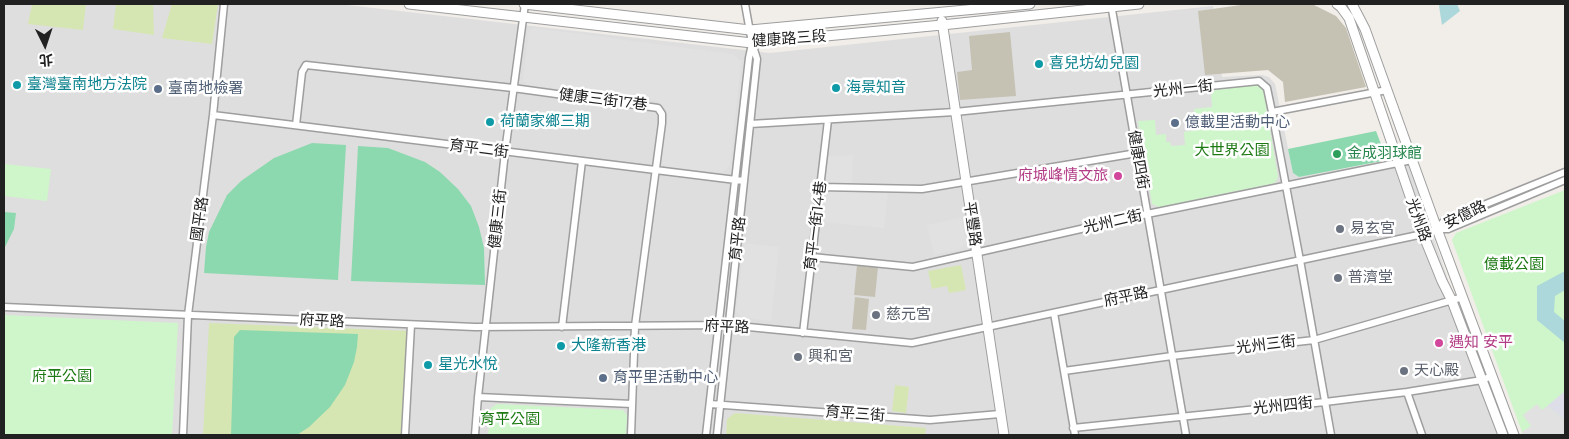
<!DOCTYPE html>
<meta charset="utf-8">
<style>
body{margin:0}
#map{position:relative;width:1569px;height:439px;overflow:hidden;background:#f1ede9;font-family:Montserrat,"Noto Sans TC",sans-serif}
canvas{display:block}
.frame{position:absolute;inset:0;border:5px solid #212121;pointer-events:none}
.north{position:absolute;left:20px;top:20px;width:50px;height:50px;-webkit-text-stroke:4px #fff;paint-order:stroke;rotate:176deg;font-size:14px;font-weight:700;line-height:20px;text-align:center;color:#212121}
.north::after{content:'';display:block;margin:auto;width:18px;height:22px;background:#212121;clip-path:polygon(50% 0,100% 100%,50% 72%,0 100%)}
</style>
<div id="map">
<canvas width="1569" height="439"></canvas>
<div class="frame"></div>
<div class="north">北</div>
</div>
<script>
const ctx = document.querySelector('canvas').getContext('2d');
ctx.lineJoin = 'round';
function fill(path, color) { ctx.fillStyle = color; ctx.fill(path, 'evenodd'); }
const toPath = rows => new Path2D(rows.map(r => 'M' + r).join(''));
function trace(path, color, width, dash) { ctx.strokeStyle = color; ctx.lineWidth = width; ctx.lineCap = dash ? 'butt' : 'round'; ctx.setLineDash(dash || []); ctx.stroke(path); }
function drawText(font, color, halo, rows, align = 'center') {
  ctx.font = font + ' Montserrat,"Noto Sans TC",sans-serif'; ctx.lineWidth = 5; ctx.setLineDash([]); ctx.textBaseline = 'middle'; ctx.strokeStyle = halo; ctx.fillStyle = color; for (const [text, x, y, turn = 0] of rows) {
    ctx.save(); ctx.translate(x, y); ctx.rotate((+turn || 0) * Math.PI / 180); ctx.textAlign = isNaN(turn) ? turn : align; if (halo) ctx.strokeText(text, 0, 0); ctx.fillText(text, 0, 0); ctx.restore();
  }
}
const residential = toPath([
 [4,4,338,4,770,53,1213,6,1222,77,1262,75,1269,77,1275,84,1293,173,1299,177,1406,157,1501,435,4,435]
]);
const construction = toPath([
 [1248,4,1312,4,1336,16,1346,28,1366,87,1285,102,1283,82,1268,70,1205,75,1198,11],
 [1010,32,1016,96,960,100,957,72,972,70,969,36],
 [857,265,878,267,875,297,854,295],
 [855,297,869,299,866,330,852,329]
]);
const grass = toPath([
 [32,4,86,4,83,30,28,24],
 [116,4,153,4,154,35,113,29],
 [172,4,218,4,212,44,162,38],
 [961,265,966,290,949,293,947,286,932,289,928,271],
 [209,323,410,331,405,435,203,435],
 [895,385,909,387,906,413,892,411],
 [735,413,926,428,925,435,726,435,727,419]
]);
const park = toPath([
 [1258,85,1263,89,1278,177,1275,183,1159,207,1152,204,1138,121,1155,120,1156,135,1166,134,1166,142,1170,142,1171,146,1185,145,1184,132,1196,130,1194,109,1212,107,1211,90],
 [4,164,51,169,47,201,4,196],
 [1565,190,1565,435,1523,435,1452,240,1456,233],
 [4,315,178,323,172,435,4,435],
 [497,404,623,410,627,415,626,435,488,435,491,408]
]);
const pitch = toPath([
 [1376,131,1387,160,1299,177,1293,173,1288,149],
 [312,143,346,145,338,280,204,273,206,247,209,232,227,195,241,181,274,158],
 [358,146,388,148,425,162,440,172,458,189,471,206,479,227,484,248,485,285,351,281],
 [4,212,16,213,14,229,4,249],
 [240,330,358,334,357,347,354,362,345,385,330,407,309,427,297,435,231,435,234,337]
]);
const parking = toPath([
 [533,28,733,54,741,62,730,166,722,173,665,167,660,160,667,110,658,101,527,85,523,80,529,32],
 [853,155,852,183,828,183,823,177,826,157],
 [827,191,888,193,884,228,821,222,824,194],
 [961,218,966,243,961,249,934,255,927,225],
 [744,243,779,247,771,321,742,317,736,311],
 [1537,404,1542,410,1547,406,1565,420,1565,435,1523,435,1522,432,1531,426,1523,415]
]);
const plaza = toPath([
 [1565,391,1565,420,1547,406]
]);
const water = toPath([
 [1440,4,1457,4,1460,11,1442,25,1439,6],
 [1565,271,1565,290,1555,296,1554,312,1565,321,1565,343,1537,320,1537,286]
]);
const minor = toPath([
 [1111,4,1186,435],
 [1272,112,1300,260,1331,435],
 [213,115,744,181],
 [750,124,955,112,1259,81,1267,88,1272,112,1387,90],
 [296,125,302,72,306,65,513,88,658,108,662,114,662,123,635,326,631,435],
 [820,187,922,189,1137,153],
 [1437,229,1444,221,1565,172],
 [812,257,913,267,1147,214,1412,160],
 [4,307,475,327,728,325,912,343,1423,234,1437,229,1448,229,1565,180],
 [1054,313,1075,435],
 [562,327,582,161],
 [803,333,828,120],
 [1064,371,1172,356,1314,340,1463,297],
 [1407,392,1422,435],
 [478,397,632,404],
 [710,404,930,420,1000,414],
 [1073,428,1325,402,1407,392,1482,380,1492,376],
 [183,435,188,315,213,115,224,4],
 [405,435,411,325],
 [475,435,478,397,505,152,525,4],
 [706,435,749,58,752,44],
 [717,435,757,59,752,43,745,4]
]);
const tertiary = toPath([
 [409,4,752,43,942,25,1139,4],
 [524,4,750,30,1030,4],
 [1337,4,1341,7,1349,18,1423,234,1442,281,1452,301,1503,435],
 [1352,4,1365,29,1437,229,1514,435],
 [942,21,1004,435]
]);
const markers = [
 [1039,64,5,"#0f9aa8"],
 [17,85,5,"#0f9aa8"],
 [836,88,5,"#0f9aa8"],
 [158,89,5,"#5c6f8a"],
 [490,122,5,"#0f9aa8"],
 [1175,123,5,"#5c6f8a"],
 [1337,154,5,"#2e9e5b"],
 [1118,176,5,"#d1479c"],
 [1340,229,5,"#6b7280"],
 [1338,278,5,"#6b7280"],
 [876,315,5,"#6b7280"],
 [1439,343,5,"#d1479c"],
 [561,346,5,"#0f9aa8"],
 [798,357,5,"#6b7280"],
 [428,365,5,"#0f9aa8"],
 [1404,371,5,"#6b7280"],
 [603,378,5,"#5c6f8a"]
];
const streetNames = [
 ["健康路三段",789,39,-4],
 ["光州一街",1183,89,-6],
 ["健康三街17巷",603,100,7],
 ["育平二街",479,149,7],
 ["健康四街",1138,160,80],
 ["安億路",1465,215,-26],
 ["國平路",200,219,-82],
 ["健康三街",498,219,-84],
 ["光州路",1418,220,70],
 ["光州二街",1113,222,-13],
 ["平豐路",972,224,82],
 ["育平一街14巷",816,226,-83],
 ["育平路",738,239,-84],
 ["府平路",1126,297,-12],
 ["府平路",322,321,3],
 ["府平路",727,327,2],
 ["光州三街",1266,345,-7],
 ["光州四街",1283,406,-6],
 ["育平三街",855,414,4]
];
const cultureNames = [
 ["喜兒坊幼兒園",1049,64],
 ["臺灣臺南地方法院",27,85],
 ["海景知音",846,88],
 ["荷蘭家鄉三期",500,122],
 ["大隆新香港",571,346],
 ["星光水悅",438,365]
];
const serviceNames = [
 ["臺南地檢署",168,89],
 ["億載里活動中心",1185,123],
 ["育平里活動中心",613,378]
];
const parkNames = [
 ["大世界公園",1232,151],
 ["億載公園",1514,265],
 ["府平公園",62,377],
 ["育平公園",510,420]
];
const leisureNames = [
 ["金成羽球館",1347,154]
];
const hotelNames = [
 ["府城峰情文旅",1108,176],
 ["遇知 安平",1449,343,"left"]
];
const worshipNames = [
 ["易玄宮",1350,229],
 ["普濟堂",1348,278],
 ["慈元宮",886,315],
 ["興和宮",808,357],
 ["天心殿",1414,371]
];
fill(residential, '#dfdede');
fill(construction, '#c5c2b4');
fill(grass, '#d5e6b3');
fill(park, '#cef6ca');
fill(pitch, '#8dd9af');
fill(parking, '#e1e1e1');
fill(plaza, '#dddee7');
fill(water, '#acd8db');
trace(minor, '#9e9e9e', 9);
trace(tertiary, '#9e9e9e', 11);
trace(minor, '#fff', 6);
trace(tertiary, '#fff', 9);
for (const [x, y, r, color] of markers) { const dot = new Path2D(); dot.arc(x, y, r, 0, 2 * Math.PI); ctx.fillStyle = color; ctx.fill(dot); trace(dot, '#fff', 2); }
drawText('15px', '#212121', '#fff', streetNames);
drawText('15px', '#0d838f', '#fff', cultureNames, 'left');
drawText('15px', '#4e5e75', '#fff', serviceNames, 'left');
drawText('15px', '#1d7a14', '#fff', parkNames);
drawText('15px', '#27864d', '#fff', leisureNames, 'left');
drawText('15px', '#b23c85', '#fff', hotelNames, 'right');
drawText('15px', '#5b616d', '#fff', worshipNames, 'left');
</script>
